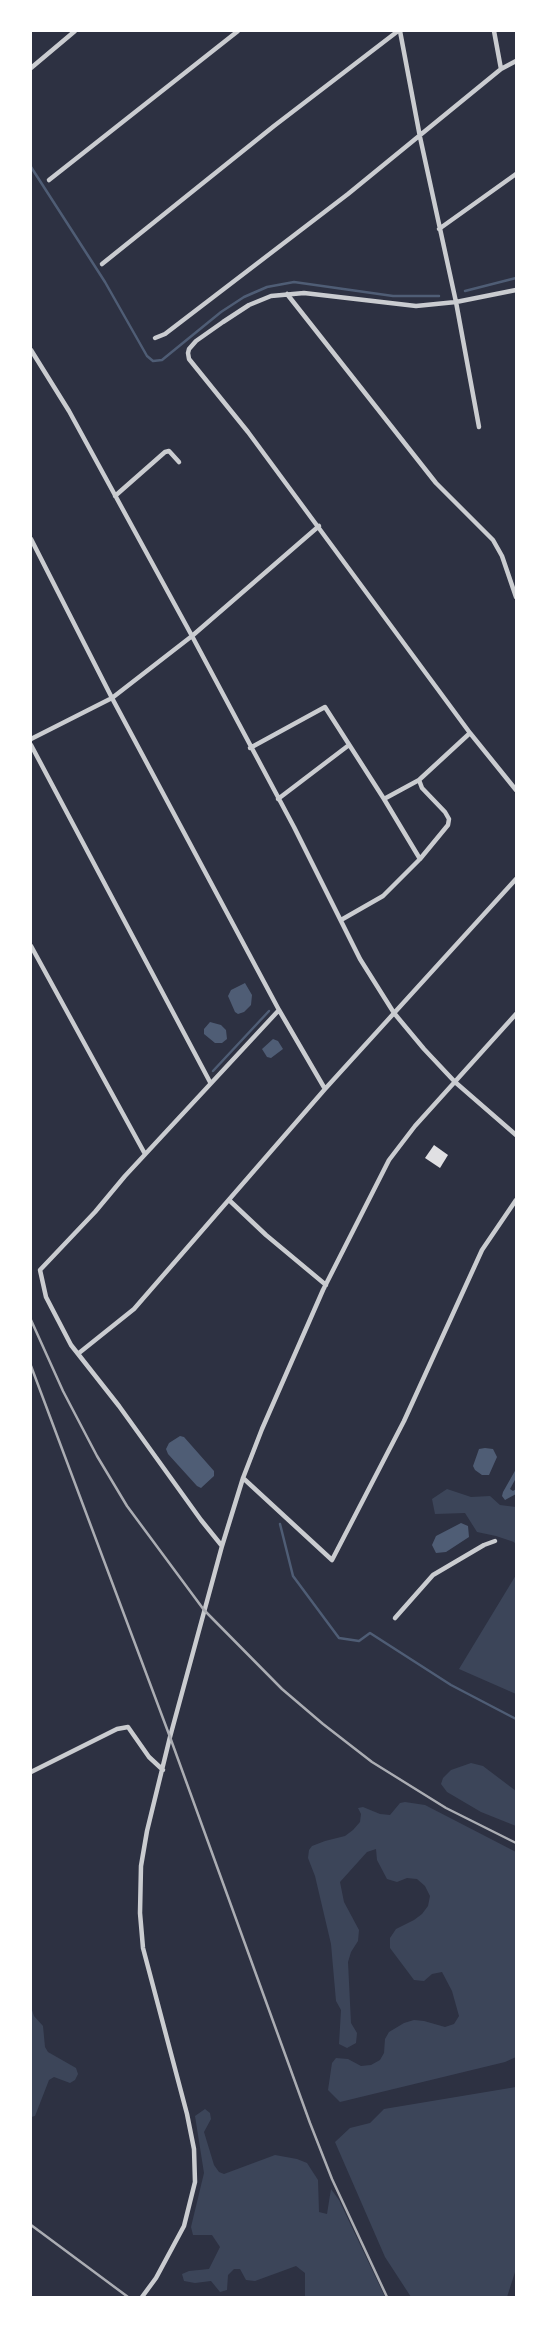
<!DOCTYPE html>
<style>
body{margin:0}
#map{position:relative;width:547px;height:2328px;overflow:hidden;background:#2d3142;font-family:"IBM Plex Serif",serif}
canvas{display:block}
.frame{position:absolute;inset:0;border:32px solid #fff;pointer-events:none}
</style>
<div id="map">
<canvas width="547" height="2328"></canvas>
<div class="frame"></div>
</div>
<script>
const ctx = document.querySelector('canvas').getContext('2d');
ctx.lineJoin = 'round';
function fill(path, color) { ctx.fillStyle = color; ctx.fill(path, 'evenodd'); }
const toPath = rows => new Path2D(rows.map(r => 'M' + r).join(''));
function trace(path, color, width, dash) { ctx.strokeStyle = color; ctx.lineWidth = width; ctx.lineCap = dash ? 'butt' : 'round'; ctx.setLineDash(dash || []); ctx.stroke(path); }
const green = toPath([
 [447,1489,471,1497,490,1496,500,1505,516,1507,516,1545,514,1542,496,1536,477,1532,465,1513,435,1514,432,1499],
 [516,1575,516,1694,459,1669],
 [471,1763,483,1766,516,1791,516,1826,481,1812,447,1792,441,1784,443,1778,451,1770],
 [405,1802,425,1805,516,1852,516,2057,505,2062,340,2102,328,2090,332,2063,336,2058,348,2059,361,2066,371,2065,380,2060,384,2053,385,2039,389,2032,404,2023,414,2020,424,2021,445,2027,454,2024,459,2016,452,1991,442,1972,432,1974,424,1981,414,1980,390,1948,390,1938,396,1929,414,1920,422,1914,428,1906,430,1896,425,1886,417,1879,407,1878,397,1882,387,1879,377,1860,376,1849,367,1852,340,1882,344,1902,359,1930,358,1941,351,1952,348,1962,351,2023,357,2033,356,2043,347,2048,339,2044,341,2010,336,2001,331,1944,315,1876,308,1858,309,1850,312,1846,325,1841,345,1836,353,1830,360,1822,361,1814,358,1808,363,1807,380,1814,390,1815,400,1803],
 [31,2007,34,2016,43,2026,45,2047,48,2052,76,2068,78,2074,75,2080,70,2083,54,2077,49,2080,35,2116,31,2117],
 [516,2087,516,2269,507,2297,411,2297,385,2257,335,2142,350,2128,370,2123,384,2109],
 [205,2109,210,2113,211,2119,204,2132,214,2165,219,2172,224,2174,275,2155,297,2159,307,2163,318,2180,319,2212,327,2214,331,2189,339,2200,385,2297,305,2297,305,2273,296,2266,255,2281,246,2280,240,2269,234,2269,228,2275,227,2290,220,2292,211,2281,195,2283,184,2281,182,2274,189,2271,209,2269,220,2247,212,2235,193,2235,191,2227,204,2173,195,2116]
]);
const water = toPath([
 [245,983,252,995,251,1005,244,1012,238,1014,235,1012,228,996,231,990],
 [210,1022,221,1025,226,1030,227,1039,222,1043,215,1043,204,1034,204,1029],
 [273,1039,278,1041,283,1049,271,1058,267,1057,262,1049],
 [180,1436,184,1437,214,1471,214,1476,201,1488,197,1486,168,1454,166,1449,169,1443],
 [485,1448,493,1449,497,1457,489,1475,482,1475,475,1470,473,1466,479,1449],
 [516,1469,516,1478,510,1489,513,1491,516,1489,516,1494,505,1500,502,1496,503,1492],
 [461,1523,468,1526,469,1537,446,1552,436,1553,432,1545,436,1536]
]);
const stream = toPath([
 [31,167,105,282,147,356,153,361,162,360,221,312,244,297,267,287,294,282,393,296,439,296],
 [465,291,516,278],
 [213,1071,269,1011],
 [280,1524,293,1576,339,1638,359,1641,370,1633,451,1685,516,1719]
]);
const building = toPath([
 [434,1145,448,1155,440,1168,425,1158]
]);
const minor = toPath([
 [400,31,420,137,456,302,479,427],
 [494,31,501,69],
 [31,68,75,31],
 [49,180,238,31],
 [439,229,516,174],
 [102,264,274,126,398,31],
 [516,290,456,302,416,306,304,293,271,296,249,305,223,322,196,341,189,349,188,353,189,359,248,432,470,733,516,790],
 [287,294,436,483,493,540,502,556,516,597],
 [155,338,165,334,348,194,501,69,516,61],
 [31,350,69,411,192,636,294,827,360,959,394,1013,424,1049,455,1082,516,1135],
 [115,496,165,452,169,451,179,462],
 [31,539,112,698,279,1010,325,1089],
 [31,739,112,698,192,636,319,526],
 [31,745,210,1082],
 [250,748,325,707,384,799],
 [419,780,422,788,445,812,449,819,448,825,420,859],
 [278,799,349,745],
 [341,920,383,896,420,859,384,799,419,780,470,733],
 [31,946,145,1154],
 [229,1200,266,1235,326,1285],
 [79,1353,134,1309,325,1089,516,879],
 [243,1478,332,1560,404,1421,482,1250,516,1200],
 [222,1546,201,1520,119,1406,71,1345,46,1297,40,1270,95,1212,125,1176,279,1010],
 [395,1618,433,1575,484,1545,495,1541],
 [31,1772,117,1729,128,1727,149,1757,163,1770],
 [142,2297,156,2278,184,2226,195,2182,194,2149,187,2114,143,1948,140,1913,141,1866,147,1831,170,1737,222,1546,243,1478,262,1429,323,1290,389,1160,415,1126,516,1014]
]);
const rail = toPath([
 [31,1320,63,1391,97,1456,127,1506,204,1610,282,1689,323,1724,372,1762,446,1808,516,1843],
 [31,1366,170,1737,310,2123,332,2179,387,2297],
 [31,2225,128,2297]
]);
fill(green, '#3c4559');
fill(water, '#4f5d75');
trace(stream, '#4f5d75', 2.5);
fill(building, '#e0e0e3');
trace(minor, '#caccd0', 4.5);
trace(rail, '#abadb3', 2.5);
</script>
